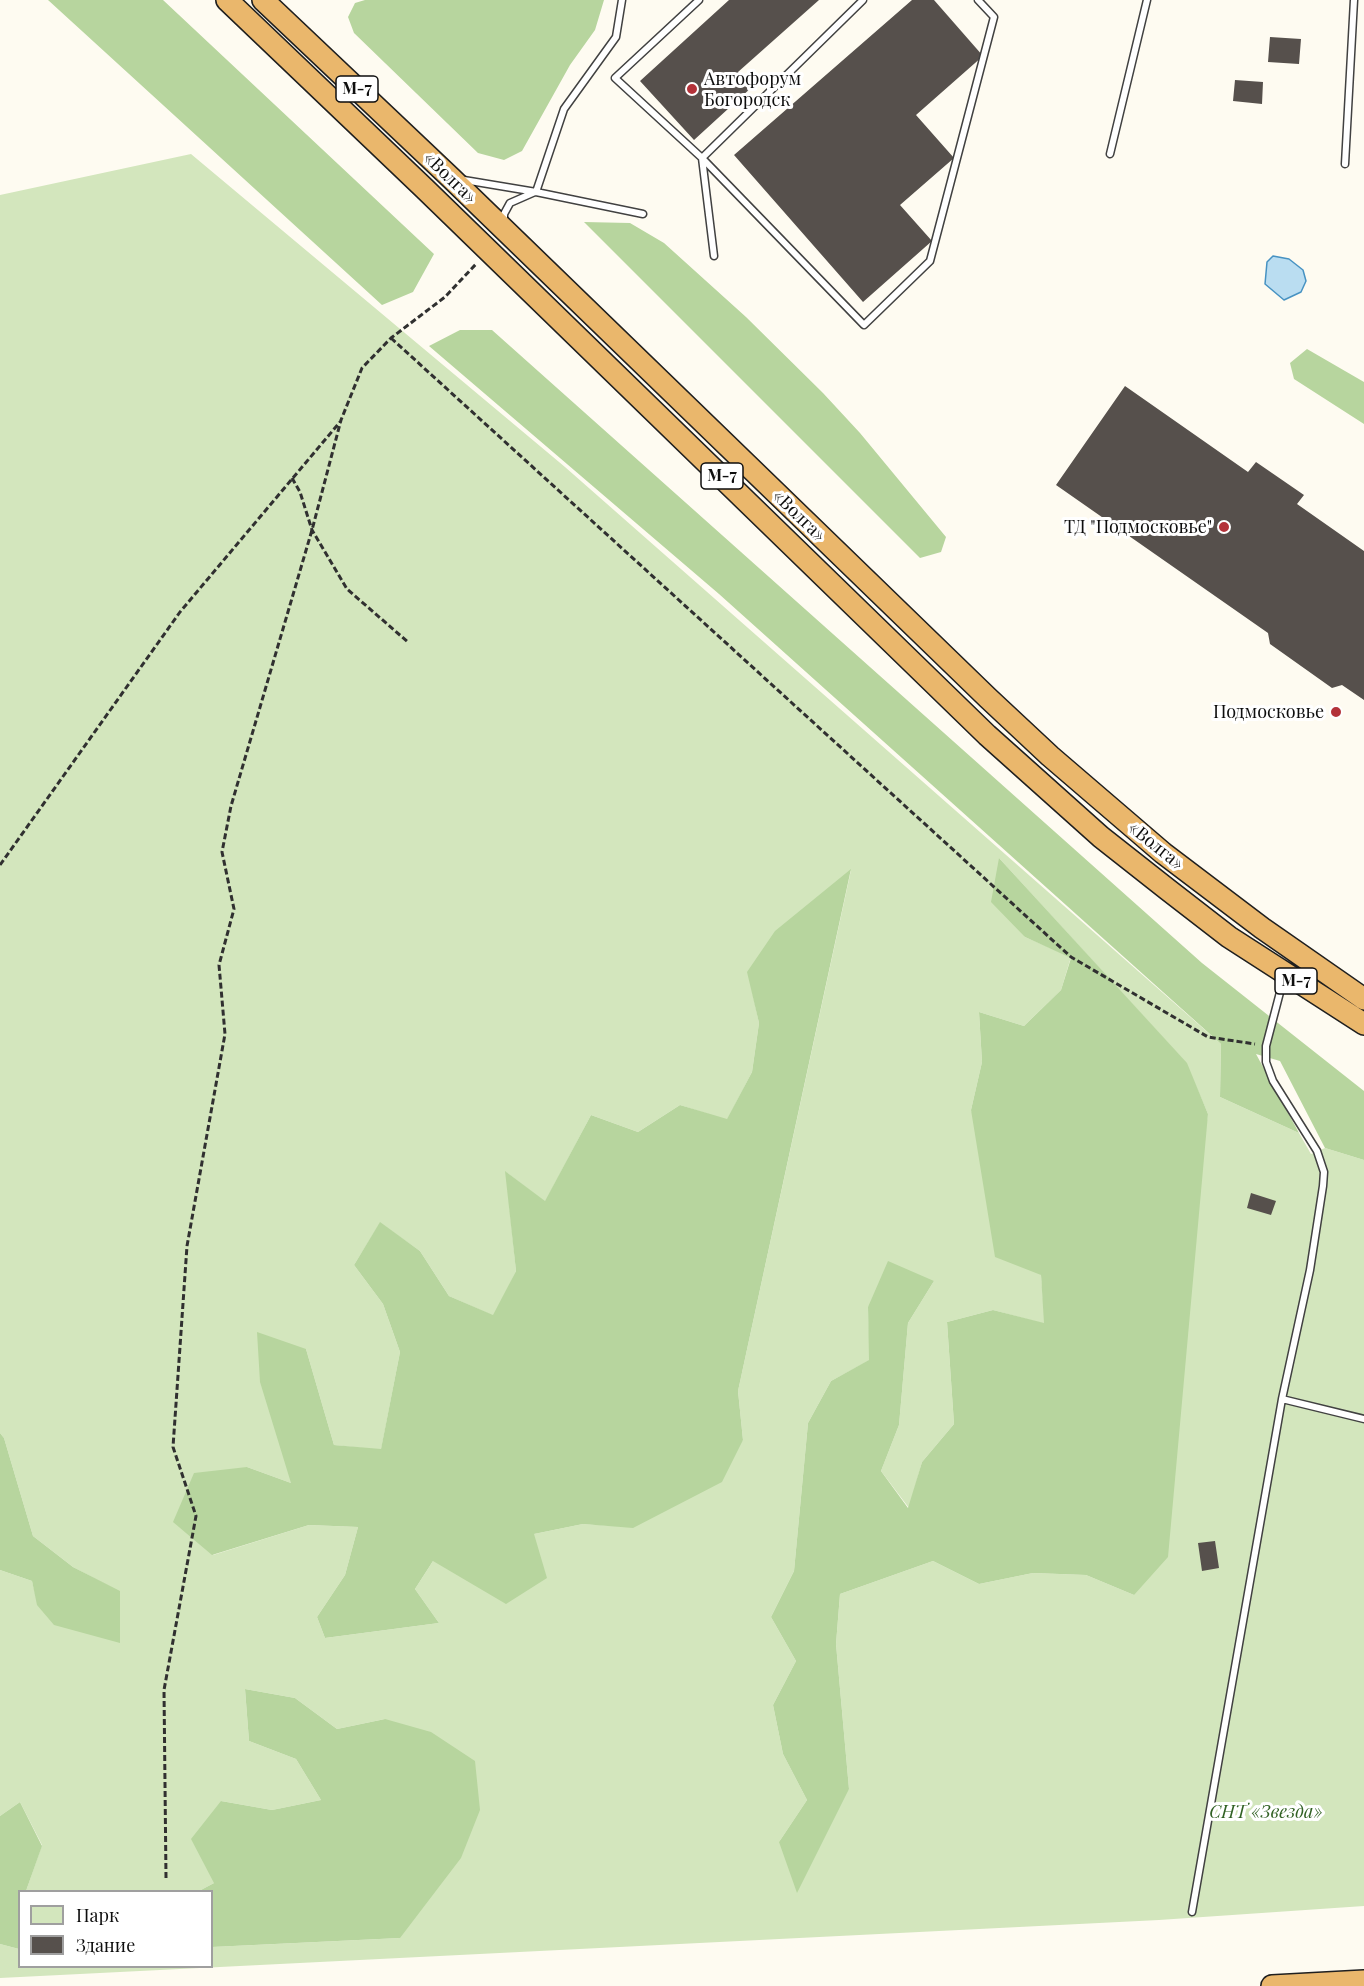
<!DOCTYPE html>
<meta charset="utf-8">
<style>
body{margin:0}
#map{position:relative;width:1364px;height:1986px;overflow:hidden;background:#fefbf1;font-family:"Playfair Display",serif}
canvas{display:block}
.legend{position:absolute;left:18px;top:1890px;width:195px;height:78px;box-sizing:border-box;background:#fff;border:2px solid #9f9f9f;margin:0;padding:8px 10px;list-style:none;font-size:18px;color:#0e0e0e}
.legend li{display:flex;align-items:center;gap:12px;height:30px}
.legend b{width:30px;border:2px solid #9f9f9f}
</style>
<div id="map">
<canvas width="1364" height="1986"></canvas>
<ul class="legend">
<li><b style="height:16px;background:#d3e6bd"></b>Парк</li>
<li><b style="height:16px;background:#56504c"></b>Здание</li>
</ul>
</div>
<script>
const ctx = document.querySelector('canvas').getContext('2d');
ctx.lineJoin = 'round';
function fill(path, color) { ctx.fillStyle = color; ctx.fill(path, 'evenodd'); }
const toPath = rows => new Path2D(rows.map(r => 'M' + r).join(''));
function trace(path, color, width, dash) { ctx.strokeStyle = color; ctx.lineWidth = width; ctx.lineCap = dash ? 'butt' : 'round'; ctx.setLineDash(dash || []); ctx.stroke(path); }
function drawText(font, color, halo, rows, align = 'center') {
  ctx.font = font + ' "Playfair Display",serif'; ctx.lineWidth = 6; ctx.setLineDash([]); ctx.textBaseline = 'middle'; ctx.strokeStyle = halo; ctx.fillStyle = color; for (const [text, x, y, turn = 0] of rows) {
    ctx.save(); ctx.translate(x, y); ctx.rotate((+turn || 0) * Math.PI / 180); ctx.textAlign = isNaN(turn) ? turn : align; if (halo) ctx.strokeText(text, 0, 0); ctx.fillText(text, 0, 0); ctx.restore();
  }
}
const green = toPath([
 [191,154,565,467,1221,1044,1220,1097,1299,1133,1311,1154,1325,1148,1364,1160,1364,1906,1159,1920,0,1978,0,1944,19,1949,20,1966,212,1966,212,1947,400,1938,385,1719,337,1729,295,1698,245,1689,249,1741,296,1759,321,1800,272,1810,221,1801,214,1883,199,1891,26,1891,42,1845,20,1802,0,1816,0,1570,32,1581,38,1605,120,1642,120,1592,73,1567,33,1536,4,1438,0,1433,0,195],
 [999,858,1186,1063,1208,1114,1134,1595,1086,1575,1033,1573,979,1584,933,1561,840,1594,836,1644,849,1789,779,1842,807,1800,783,1754,773,1705,796,1661,771,1617,794,1571,808,1423,831,1381,870,1360,868,1307,934,1281,908,1323,899,1425,881,1471,909,1508,922,1462,954,1424,947,1322,993,1310,1045,1324,1041,1275,971,1110,982,1062,979,1012,1024,1026,1061,990,1071,957,1025,937],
 [851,870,738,1391,743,1440,633,1527,583,1524,534,1534,433,1561,415,1589,439,1623,325,1638,317,1617,345,1575,358,1527,309,1525,213,1555,247,1467,291,1483,306,1349,334,1445,381,1450,400,1352,383,1304,354,1265,380,1223,420,1251,449,1296,494,1316,516,1271,506,1172,545,1202,591,1115,638,1132,680,1105,727,1120,752,1072,759,1023,748,972]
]);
const forest = toPath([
 [48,0,163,0,434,254,413,292,382,305],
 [365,0,604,0,595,30,570,65,522,151,504,160,478,153,354,33,348,17,355,3],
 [584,222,630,223,664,243,746,317,823,393,860,433,946,537,941,552,920,558],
 [460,330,492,330,1202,963,1364,1091,1364,1160,1325,1148,1280,1061,1256,1054,1299,1133,1220,1097,1221,1044,719,594,429,346],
 [1307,349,1364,382,1364,424,1294,379,1290,363],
 [999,858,1187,1063,1208,1114,1168,1557,1134,1595,1086,1575,1033,1573,979,1584,933,1561,840,1594,836,1644,849,1789,797,1893,779,1842,807,1800,783,1754,773,1705,796,1661,771,1617,794,1571,808,1423,831,1381,869,1360,868,1307,888,1261,934,1281,908,1323,899,1425,881,1471,908,1508,922,1462,954,1424,947,1322,993,1310,1044,1323,1041,1275,995,1257,971,1110,982,1062,979,1012,1024,1026,1061,990,1071,958,1025,937,991,902],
 [851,869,738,1391,743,1440,722,1482,633,1528,583,1524,534,1534,547,1578,506,1604,433,1561,415,1589,439,1623,325,1638,317,1617,345,1575,358,1527,309,1525,212,1555,173,1522,194,1473,247,1467,291,1483,260,1382,257,1332,306,1349,334,1445,381,1449,400,1352,383,1304,354,1265,380,1222,420,1251,449,1296,493,1315,516,1271,505,1171,545,1201,591,1115,638,1132,680,1105,727,1119,752,1072,759,1023,747,972,775,931],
 [0,1433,4,1438,33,1536,73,1567,120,1591,120,1643,54,1625,37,1605,32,1581,0,1570],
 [245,1689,295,1698,337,1729,385,1719,431,1732,475,1761,480,1810,461,1858,400,1938,212,1947,212,1892,199,1891,214,1883,191,1839,221,1801,272,1810,321,1800,296,1759,249,1741],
 [20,1802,42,1846,26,1891,20,1892,19,1949,0,1944,0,1816]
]);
const water = toPath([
 [1273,256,1289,259,1303,270,1306,281,1301,292,1284,300,1265,284,1267,262,1273,256]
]);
const building = toPath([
 [729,0,819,0,738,72,752,87,694,140,640,81],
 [912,0,934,0,983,56,916,115,954,158,900,205,932,241,863,302,734,155],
 [1270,37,1301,39,1299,64,1268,62],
 [1235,80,1263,82,1262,104,1233,101],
 [1125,386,1248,472,1256,462,1304,495,1297,504,1364,551,1364,700,1342,685,1332,688,1270,644,1268,633,1056,485],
 [1251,1193,1276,1201,1271,1215,1247,1208],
 [1215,1541,1219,1568,1202,1571,1198,1543]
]);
const path = toPath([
 [391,338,1071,957,1208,1037,1255,1044],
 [292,478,300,492,312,530,347,589,409,643],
 [0,865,180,612,340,422],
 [166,1878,164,1690,196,1516,173,1447,187,1246,225,1034,219,965,234,909,222,852,231,806,312,530,341,420,362,368,391,338,445,297,476,264]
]);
const service = toPath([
 [699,0,615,78,702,158,863,0],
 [1110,154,1147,0],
 [702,158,864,325,930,261,994,17,978,0],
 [702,158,714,256],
 [1345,164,1354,0],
 [464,180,536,192,643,214],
 [536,192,564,109,616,37,622,0],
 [504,221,504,214,510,203,535,192],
 [1282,1399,1364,1419],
 [1192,1912,1282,1399,1310,1270,1323,1186,1324,1172,1317,1151,1273,1081,1266,1062,1266,1046,1284,977]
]);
const trunk = toPath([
 [227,0,425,189,987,735,1101,837,1167,889,1229,937,1364,1024],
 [263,0,451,178,988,698,1050,756,1163,853,1262,928,1364,999],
 [1272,1986,1364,1981]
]);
const markers = [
 [692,89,6,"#b33239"],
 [1224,527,6,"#b33239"],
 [1336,712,6,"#b33239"]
];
const shields = [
 [357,89,42],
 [722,476,42],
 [1296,981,42]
];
const shieldNames = [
 ["М-7",357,89],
 ["М-7",722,476],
 ["М-7",1296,981]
];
const poiNames = [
 ["Автофорум",704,79,"left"],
 ["Богородск",704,100,"left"],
 ["ТД \"Подмосковье\"",1212,527],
 ["Подмосковье",1324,712]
];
const streetNames = [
 ["«Волга»",450,178,44],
 ["«Волга»",799,516,44],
 ["«Волга»",1156,846,39]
];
const parkNames = [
 ["СНТ «Звезда»",1266,1812]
];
fill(green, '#d3e6bd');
fill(forest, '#b7d59e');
fill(water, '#baddf1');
trace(water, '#4792c2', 1.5);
fill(building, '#56504c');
trace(service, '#414141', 9);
trace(trunk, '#1f1f1f', 24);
trace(path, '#303030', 3, [6, 3]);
trace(service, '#fff', 6);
trace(trunk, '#eab76c', 21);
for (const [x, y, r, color] of markers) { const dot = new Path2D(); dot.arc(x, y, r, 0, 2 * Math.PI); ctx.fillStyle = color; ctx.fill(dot); trace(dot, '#fff', 2); }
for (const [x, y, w] of shields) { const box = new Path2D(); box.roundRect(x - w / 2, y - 13, w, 26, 4.5); ctx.fillStyle = '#fff'; ctx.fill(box); trace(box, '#0e0e0e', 1.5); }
drawText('bold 16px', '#0e0e0e', null, shieldNames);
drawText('18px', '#0e0e0e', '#fff', poiNames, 'right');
drawText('18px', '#0e0e0e', '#fff', streetNames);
drawText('italic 18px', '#316124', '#fff', parkNames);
</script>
